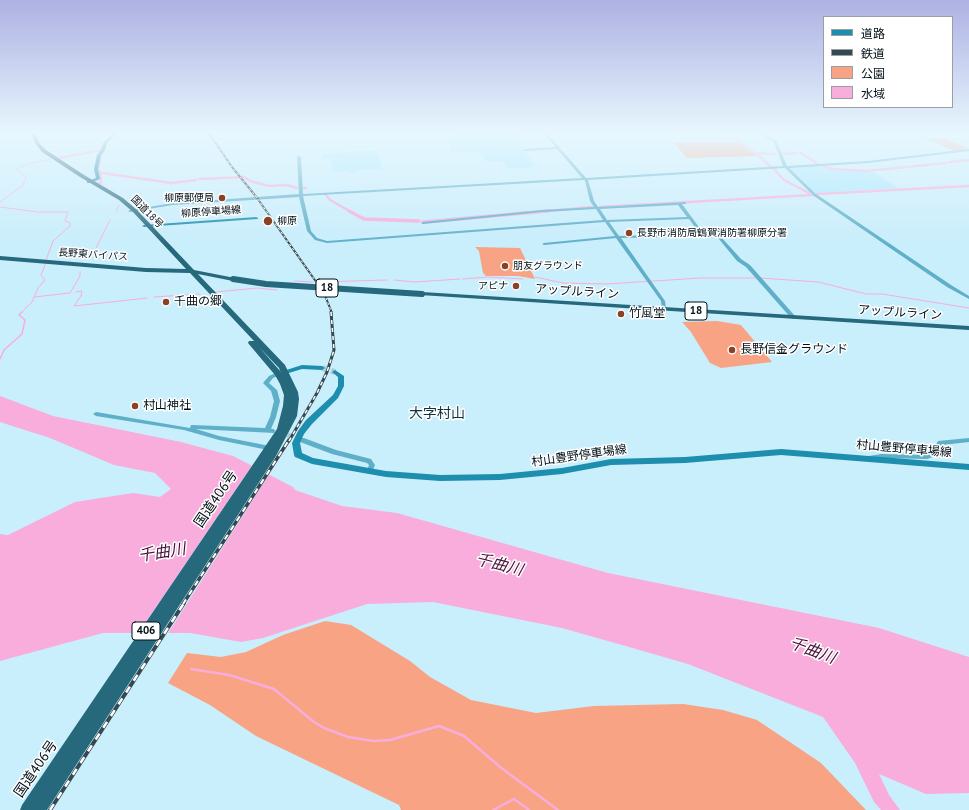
<!DOCTYPE html>
<meta charset="utf-8">
<style>
body{margin:0}
#map{position:relative;width:969px;height:810px;overflow:hidden;background:#c9eefc;font-family:"PT Sans","Noto Sans JP",sans-serif}
canvas{display:block}
.legend{position:absolute;left:823px;top:16px;width:130px;height:92px;box-sizing:border-box;background:#fff;border:1px solid #999fa2;margin:0;padding:5px 7px;list-style:none;font-size:12px;color:#001016}
.legend li{display:flex;align-items:center;gap:8px;height:20px}
.legend b{width:20px;border:1px solid #999fa2}
</style>
<div id="map">
<canvas width="969" height="810"></canvas>
<ul class="legend">
<li><b style="height:5px;background:#1d8ead"></b>道路</li>
<li><b style="height:5px;background:#344951"></b>鉄道</li>
<li><b style="height:11px;background:#f8a383"></b>公園</li>
<li><b style="height:11px;background:#f8addc"></b>水域</li>
</ul>
</div>
<script>
const ctx = document.querySelector('canvas').getContext('2d');
ctx.lineJoin = 'round';
function fill(path, color) { ctx.fillStyle = color; ctx.fill(path, 'evenodd'); }
const toPath = rows => new Path2D(rows.map(r => 'M' + r).join(''));
function trace(path, color, width, dash) { ctx.strokeStyle = color; ctx.lineWidth = width; ctx.lineCap = dash ? 'butt' : 'round'; ctx.setLineDash(dash || []); ctx.stroke(path); }
function drawText(font, color, halo, rows, align = 'center') {
  ctx.font = font + ' "PT Sans","Noto Sans JP",sans-serif'; ctx.lineWidth = 3; ctx.setLineDash([]); ctx.textBaseline = 'middle'; ctx.strokeStyle = halo; ctx.fillStyle = color; for (const [text, x, y, turn = 0] of rows) {
    ctx.save(); ctx.translate(x, y); ctx.rotate((+turn || 0) * Math.PI / 180); ctx.textAlign = isNaN(turn) ? turn : align; if (halo) ctx.strokeText(text, 0, 0); ctx.fillText(text, 0, 0); ctx.restore();
  }
}
const built = toPath([
 [448,132,520,132,520,143,535,167,507,169,502,161,487,162,481,153,453,152,451,152],
 [376,150,383,170,364,169,352,173,348,171,333,172,330,159,323,159,323,154],
 [818,165,834,171,873,172,898,188,816,193,786,166]
]);
const green = toPath([
 [914,133,929,138,945,138,969,149,954,151],
 [673,142,738,142,757,156,687,158],
 [475,247,520,248,535,279,518,276,486,276,483,273,479,251],
 [717,321,741,325,772,362,721,368,710,363,691,332,682,322],
 [325,621,351,625,410,661,430,677,471,700,536,713,594,706,683,704,723,710,757,720,821,763,866,810,401,810,399,805,256,736,210,705,168,683,187,653,221,657,246,652,283,635]
]);
const water = toPath([
 [0,396,53,416,181,442,233,456,293,487,295,490,342,506,397,513,608,573,879,628,969,657,969,793,926,794,879,774,889,795,900,810,881,810,874,802,855,763,823,717,688,664,643,651,562,628,433,602,367,604,263,638,241,642,190,633,103,633,0,661,0,534,8,535,75,502,133,493,160,497,171,489,155,473,114,465,50,438,0,422]
]);
const pier = toPath([
 [253,464,270,473,167,635,137,635]
]);
const streamFar2 = toPath([
 [0,202,22,186,25,181,26,177,17,169,28,164,51,159],
 [0,207,38,212,68,212,65,221,70,223,70,226,53,241,46,260],
 [116,211,119,205],
 [86,259,95,250,110,220],
 [535,277,563,283,606,284,701,278,756,278],
 [760,278,818,282,866,294,882,294,969,308],
 [463,279,487,277,523,279],
 [394,280,414,282,460,279],
 [295,281,313,282],
 [319,282,387,280],
 [76,292,82,291,81,296,74,306,147,298],
 [216,292,257,288,277,290],
 [34,297,70,293,80,276,80,272],
 [154,297,200,294],
 [21,313,32,302,38,288,45,280,41,275,45,265]
]);
const streamFar1 = toPath([
 [0,359,4,350,22,334,25,320,19,315,22,312]
]);
const stream = toPath([
 [191,669,229,675,274,689,314,722,324,728,348,737,373,741,390,740,439,726,464,736,500,767,558,810],
 [493,810,514,799,529,810]
]);
const canalFar1 = toPath([
 [724,132,751,149,770,166],
 [101,150,103,144,112,136,110,132],
 [756,153,775,154],
 [801,153,818,164],
 [781,154,797,153],
 [59,158,102,150],
 [950,162,969,160],
 [821,165,832,169,866,171,947,163],
 [772,167,784,180,809,193],
 [99,172,101,178,100,183],
 [101,173,98,170,101,155,104,151],
 [103,173,171,183,196,180],
 [199,179,244,177,250,181,269,186,287,185,297,188],
 [303,188,306,188],
 [817,194,969,186],
 [326,195,330,200,351,212],
 [600,207,812,195],
 [537,212,592,207]
]);
const canal = toPath([
 [349,211,364,219,419,221],
 [423,222,548,211]
]);
const tertiaryTunnel = toPath([
 [279,433,301,439]
]);
const secondaryTunnel = toPath([
 [322,368,335,372]
]);
const tertiary = toPath([
 [542,132,546,132,586,178,783,166,774,142,755,132,759,132,776,140,787,166,868,161,969,149,969,151,868,163,789,168,816,194,951,285,969,296,969,299,947,287,814,196,785,168,588,180,594,201,598,207,686,202,686,204,682,204,704,234,716,234,721,237,741,259,750,265,795,316,795,318,793,319,791,318,746,267,737,261,719,239,715,236,621,238,665,301,666,309,664,310,662,309,661,301,616,238,544,245,542,244,544,243,615,236,605,222,327,243,315,240,307,231,299,197,173,205,130,212,128,211,130,210,173,203,299,194,297,157,299,156,301,157,303,194,582,178,557,149,524,151,523,150,525,149,556,147,542,132],
 [584,180,585,181,590,201,594,207,542,210,423,222,421,223,423,224,542,212,596,209,603,220,327,241,317,238,311,231,303,196,584,180],
 [678,205,687,217,607,220,600,209,678,205],
 [689,219,700,234,619,236,609,222,689,219],
 [278,372,280,373,281,374,280,375,273,378,269,383,277,390,280,401,276,417,271,429,274,429,275,431,274,433,196,429,219,436,270,446,271,448,270,450,268,450,219,440,184,430,96,416,93,414,96,412,190,428,191,425,193,425,265,428,270,417,274,401,271,391,263,383,269,376,278,372],
 [300,438,304,438,336,450,371,459,375,465,372,472,368,472,367,470,369,465,367,463,332,454,300,442,299,440,300,438],
 [969,438,969,442,942,445,936,456,927,459,881,458,869,460,867,460,866,458,867,456,869,456,881,454,926,455,932,452,938,441,969,438]
]);
const secondary = toPath([
 [114,132,118,132,107,143,105,150,101,155,98,169,100,179,91,183,87,183,87,181,96,178,94,169,97,155,101,150,104,142,114,132],
 [256,217,258,218,258,219,144,227,142,226,144,225,256,217],
 [302,365,322,366,325,368,322,370,302,369,279,376,276,374,277,373,302,365],
 [335,370,344,376,344,386,338,398,312,424,304,434,300,443,302,453,313,458,386,471,440,475,500,474,562,468,611,459,685,457,781,449,969,464,969,470,781,455,685,463,611,465,562,474,500,480,440,481,386,477,312,464,295,457,294,455,292,443,298,431,306,420,333,395,338,386,338,377,332,372,335,370]
]);
const trunk = toPath([
 [31,132,35,132,39,143,46,150,84,175,123,198,137,210,194,270,235,278,235,280,233,281,198,274,285,365,298,392,299,399,297,416,276,456,47,810,20,810,22,805,277,429,283,406,284,395,280,384,275,375,248,343,249,341,254,341,190,273,146,272,0,260,0,256,146,268,186,269,133,212,119,200,80,177,42,152,35,143,31,132],
 [259,347,279,368,281,373,281,372,259,347],
 [422,292,969,326,969,330,420,295,419,294,422,292]
]);
const railFar3 = toPath([
 [208,132,232,167,258,199],
 [255,195,324,293,332,313]
]);
const railFar2 = toPath([
 [289,441,317,393,327,372,334,350,331,312]
]);
const railFar1 = toPath([
 [183,604,289,440]
]);
const rail = toPath([
 [50,810,184,603]
]);
const trunkBridge = toPath([
 [233,279,266,284,422,294]
]);
const markers = [
 [222,198,4,"#8a4124"],
 [268,221,5,"#8a4124"],
 [629,233,4,"#8a4124"],
 [505,266,4,"#8a4124"],
 [516,286,4,"#8a4124"],
 [166,302,4,"#8a4124"],
 [621,314,4,"#8a4124"],
 [732,350,4,"#8a4124"],
 [135,406,4,"#8a4124"]
];
const farPoinames = [
 ["柳原郵便局",214,198,"right"],
 ["柳原",277,221],
 ["長野市消防局鶴賀消防署柳原分署",637,233],
 ["朋友グラウンド",513,266],
 ["アピナ",508,286,"right"]
];
const farStreetnames = [
 ["国道18号",147,212,45],
 ["柳原停車場線",211,212,-4],
 ["長野東バイパス",93,255,4]
];
const shields = [
 [327,288,22],
 [696,311,22],
 [146,631,28]
];
const shieldNames = [
 ["18",327,288],
 ["18",696,311],
 ["406",146,631]
];
const streetNames = [
 ["アップルライン",577,292,4],
 ["アップルライン",900,313,4],
 ["村山豊野停車場線",904,449,5],
 ["村山豊野停車場線",579,456,-8]
];
const poiNames = [
 ["千曲の郷",174,302],
 ["竹風堂",629,314],
 ["長野信金グラウンド",740,350],
 ["村山神社",143,406]
];
const quarterNames = [
 ["大字村山",437,414]
];
const nearStreetnames = [
 ["国道406号",216,499,-56],
 ["国道406号",36,769,-56]
];
const nearWaternames = [
 ["千曲川",162,553,-9],
 ["千曲川",499,565,14],
 ["千曲川",812,651,20]
];
fill(built, '#a8e7fd');
fill(green, '#f8a383');
fill(water, '#f8addc');
fill(pier, '#c9eefc');
trace(streamFar2, '#f8addc', 1);
trace(streamFar1, '#f8addc', 1.5);
trace(stream, '#f8addc', 2.5);
trace(canalFar1, '#f8addc', 2.5);
trace(canal, '#f8addc', 3.5);
trace(tertiaryTunnel, '#abcdda', 5.5, [5.5, 3]);
trace(secondaryTunnel, '#abcdda', 6, [6, 3.5]);
fill(tertiary, '#60afc8');
fill(secondary, '#1d8ead');
fill(trunk, '#26687c');
trace(railFar3, '#344951', 2);
trace(railFar2, '#344951', 3);
trace(railFar1, '#344951', 3.5);
trace(rail, '#344951', 4);
trace(railFar3, '#fff', 1, [2.5]);
trace(railFar2, '#fff', 1.5, [4]);
trace(railFar1, '#fff', 2, [5.5]);
trace(rail, '#fff', 2.5, [7]);
trace(trunkBridge, '#26687c', 6);
const sky = ctx.createLinearGradient(0, 0, 0, 245);
sky.addColorStop(0, '#aeb1e3');
sky.addColorStop(0.54, '#e7f7fe');
sky.addColorStop(1, '#e7f7fe00');
ctx.fillStyle = sky;
ctx.fillRect(0, 0, 969, 245);
for (const [x, y, r, color] of markers) { const dot = new Path2D(); dot.arc(x, y, r, 0, 2 * Math.PI); ctx.fillStyle = color; ctx.fill(dot); trace(dot, '#fff', 1.5); }
drawText('10px', '#001016', '#fff', farPoinames, 'left');
drawText('10px', '#001016', '#fff', farStreetnames);
for (const [x, y, w] of shields) { const box = new Path2D(); box.roundRect(x - w / 2, y - 9, w, 18, 3); ctx.fillStyle = '#fff'; ctx.fill(box); trace(box, '#001016', 1); }
drawText('bold 11px', '#001016', null, shieldNames);
drawText('12px', '#001016', '#fff', streetNames);
drawText('12px', '#001016', '#fff', poiNames, 'left');
drawText('14px', '#0e303a', '#fff', quarterNames);
drawText('14px', '#001016', '#fff', nearStreetnames);
drawText('italic 16px', '#481138', '#fff', nearWaternames);
</script>
